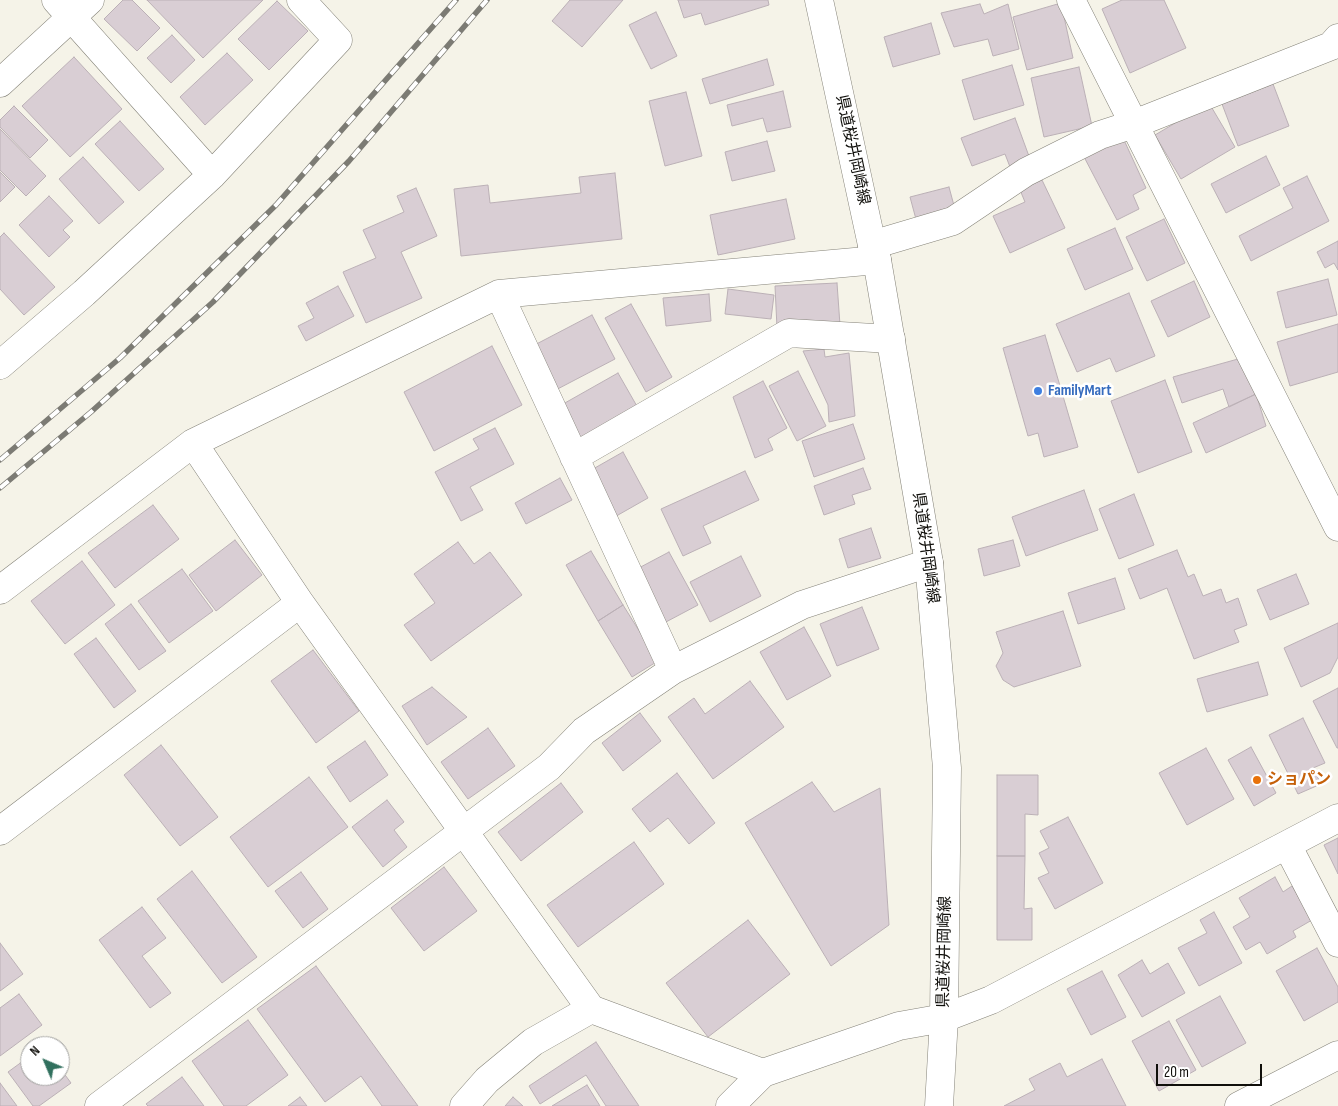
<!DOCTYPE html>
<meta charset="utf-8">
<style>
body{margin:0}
#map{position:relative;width:1338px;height:1106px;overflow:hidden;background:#f5f3e8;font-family:"Sofia Sans Condensed",sans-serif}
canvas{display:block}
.north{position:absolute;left:20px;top:1036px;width:50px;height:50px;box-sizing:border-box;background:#fff;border:1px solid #9f9f9d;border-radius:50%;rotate:315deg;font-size:14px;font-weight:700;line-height:20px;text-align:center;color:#100f0b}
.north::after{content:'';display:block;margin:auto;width:18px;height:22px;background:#31705e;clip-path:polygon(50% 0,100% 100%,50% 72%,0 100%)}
.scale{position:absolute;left:1156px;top:1064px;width:106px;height:22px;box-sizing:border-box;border:2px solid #100f0b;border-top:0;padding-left:6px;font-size:15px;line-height:18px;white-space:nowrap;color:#100f0b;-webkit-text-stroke:4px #fff;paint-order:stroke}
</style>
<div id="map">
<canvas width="1338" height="1106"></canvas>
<div class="north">N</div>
<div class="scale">20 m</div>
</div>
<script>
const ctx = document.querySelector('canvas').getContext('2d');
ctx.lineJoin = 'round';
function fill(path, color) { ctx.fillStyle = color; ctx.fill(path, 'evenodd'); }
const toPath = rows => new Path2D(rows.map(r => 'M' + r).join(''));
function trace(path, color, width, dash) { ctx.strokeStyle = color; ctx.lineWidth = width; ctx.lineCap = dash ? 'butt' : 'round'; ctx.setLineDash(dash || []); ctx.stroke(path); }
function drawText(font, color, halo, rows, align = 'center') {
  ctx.font = font + ' "Sofia Sans Condensed","Noto Sans JP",sans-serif'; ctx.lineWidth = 5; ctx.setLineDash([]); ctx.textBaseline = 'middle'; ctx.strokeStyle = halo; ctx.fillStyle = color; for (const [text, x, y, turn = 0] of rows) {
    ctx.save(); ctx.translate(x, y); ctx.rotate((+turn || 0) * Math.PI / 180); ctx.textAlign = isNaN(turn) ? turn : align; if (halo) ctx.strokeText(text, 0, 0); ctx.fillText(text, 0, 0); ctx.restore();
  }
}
const building = toPath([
 [123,0,132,0,160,28,137,51,104,19,123,0],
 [147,0,263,0,203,58,147,0],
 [570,0,623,0,582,47,552,21,570,0],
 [678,0,768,0,769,5,705,25,701,13,684,18,678,0],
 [1122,0,1164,0,1186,48,1130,73,1102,9,1122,0],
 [277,1,308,31,269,70,238,39,277,1],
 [1061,3,1073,58,1027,70,1013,17,1061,3],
 [980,4,984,14,1008,4,1019,49,993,56,988,39,954,47,941,13,980,4],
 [656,12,677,56,651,69,629,25,656,12],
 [931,23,940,54,893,67,884,37,931,23],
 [172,35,195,60,171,83,147,58,172,35],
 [227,53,253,80,205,125,180,97,227,53],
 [74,57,122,109,70,157,22,106,74,57],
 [767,59,774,85,710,104,702,79,767,59],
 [1012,65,1024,105,974,120,962,80,1012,65],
 [1079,67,1092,126,1044,137,1031,78,1079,67],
 [1273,84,1289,126,1238,146,1222,104,1273,84],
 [783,91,791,127,767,132,763,118,732,126,727,105,783,91],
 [686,92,702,156,665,166,649,101,686,92],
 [1209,103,1235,147,1181,179,1155,135,1209,103],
 [14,106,48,140,30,158,0,127,0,120,14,106],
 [1015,118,1030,159,1010,167,1005,154,972,166,961,138,1015,118],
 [120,121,164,169,139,191,95,144,120,121],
 [0,129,46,176,26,196,0,170,0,129],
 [1124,140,1146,188,1133,195,1139,209,1117,220,1083,155,1124,140],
 [767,141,775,171,732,181,725,152,767,141],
 [1266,156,1280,185,1226,213,1211,184,1266,156],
 [83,157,124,202,99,224,59,179,83,157],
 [0,172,15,187,0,202,0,172],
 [615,173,622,239,461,256,454,189,488,185,490,203,581,193,579,177,615,173],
 [1307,176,1329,221,1251,261,1239,236,1293,208,1283,188,1307,176],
 [1042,180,1065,228,1010,253,993,216,1025,202,1020,190,1042,180],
 [949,187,956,213,917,223,910,197,949,187],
 [416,188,437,236,401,252,422,298,366,323,343,272,376,258,363,230,404,212,397,196,416,188],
 [49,196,73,221,63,230,70,237,49,257,19,225,49,196],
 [786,199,795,239,718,255,710,215,786,199],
 [1164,219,1185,263,1147,281,1126,237,1164,219],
 [1115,228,1133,269,1085,290,1067,249,1115,228],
 [4,233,55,287,24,315,0,289,0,237,4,233],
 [1338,241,1338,270,1334,263,1325,268,1317,252,1338,241],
 [1328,279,1337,315,1286,328,1277,292,1328,279],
 [1194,281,1210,317,1168,337,1151,301,1194,281],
 [837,283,840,325,777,328,775,286,837,283],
 [338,286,354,316,306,341,298,326,314,318,306,303,338,286],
 [728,289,774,295,771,319,725,314,728,289],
 [1129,293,1155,356,1116,372,1110,358,1077,372,1056,324,1129,293],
 [709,294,711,321,666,326,663,298,709,294],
 [631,304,672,377,646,392,605,318,631,304],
 [592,315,615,359,548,394,525,350,592,315],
 [1338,324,1338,372,1290,386,1277,342,1338,324],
 [1045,335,1078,447,1044,457,1038,433,1028,436,1003,348,1045,335],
 [492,346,522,405,434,451,404,392,492,346],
 [824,349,825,357,849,353,855,416,829,422,828,405,803,351,824,349],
 [1238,359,1256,394,1229,407,1223,389,1182,403,1173,377,1238,359],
 [798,371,826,426,797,441,769,386,798,371],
 [618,373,638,408,575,444,556,408,618,373],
 [1165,380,1192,452,1138,473,1111,401,1165,380],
 [763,381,787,428,768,439,773,450,755,458,733,397,763,381],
 [1256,394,1266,426,1206,453,1193,423,1256,394],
 [853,424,865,459,814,477,802,441,853,424],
 [495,428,514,464,470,487,483,510,461,521,435,472,479,449,473,439,495,428],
 [623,452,648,498,611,519,586,473,623,452],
 [863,468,871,489,852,495,855,504,824,515,814,486,863,468],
 [745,471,759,500,703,526,711,543,683,556,661,509,745,471],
 [560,478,572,500,526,524,515,503,560,478],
 [1084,490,1098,530,1026,556,1012,517,1084,490],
 [1134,494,1154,545,1119,559,1099,509,1134,494],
 [153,505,179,539,115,588,88,553,153,505],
 [871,528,881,558,848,568,839,539,871,528],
 [235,540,262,575,216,611,189,575,235,540],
 [1013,540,1020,566,984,576,978,549,1013,540],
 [458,542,474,564,490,552,522,595,431,661,404,625,435,603,414,574,458,542],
 [1177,550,1188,577,1194,574,1203,596,1221,589,1226,603,1238,598,1247,625,1234,630,1239,642,1194,659,1167,588,1140,599,1128,569,1177,550],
 [591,551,623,605,598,621,566,565,591,551],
 [669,552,698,605,664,623,635,570,669,552],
 [741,556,761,596,710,622,690,582,741,556],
 [82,561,115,605,65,644,31,601,82,561],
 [182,569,213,611,169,643,138,601,182,569],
 [1296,574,1309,604,1270,620,1257,590,1296,574],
 [1115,578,1125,609,1078,624,1068,593,1115,578],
 [131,604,166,651,139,670,105,624,131,604],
 [623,605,658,661,632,677,598,621,623,605],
 [862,607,879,649,837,666,820,624,862,607],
 [1063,611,1081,666,1014,687,1003,680,996,666,1003,653,996,632,1063,611],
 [1338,623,1338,657,1330,673,1301,687,1284,648,1338,623],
 [804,627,831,676,787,700,760,652,804,627],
 [96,638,136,691,114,708,74,654,96,638],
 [313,650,359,711,316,743,271,681,313,650],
 [1258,662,1268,695,1207,712,1197,679,1258,662],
 [750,681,784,727,713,779,668,717,694,698,705,714,750,681],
 [432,687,467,717,427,745,402,706,432,687],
 [1338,688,1338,748,1337,748,1313,701,1338,688],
 [640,713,661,741,623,771,602,743,640,713],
 [1303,718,1325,763,1313,768,1321,784,1298,794,1269,735,1303,718],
 [488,728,515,766,468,799,441,762,488,728],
 [365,741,388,775,350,802,327,767,365,741],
 [161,745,218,817,180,846,124,775,161,745],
 [1251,747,1276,793,1254,806,1228,760,1251,747],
 [1206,748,1234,799,1187,825,1159,773,1206,748],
 [677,773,715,823,689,844,668,818,650,832,632,809,677,773],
 [997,775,1038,775,1038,815,1025,814,1025,856,997,856,997,775],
 [309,777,348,827,268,887,230,837,309,777],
 [812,782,834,812,880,788,889,925,831,966,745,823,812,782],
 [561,783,583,812,521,861,498,832,561,783],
 [387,800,404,822,394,830,407,847,383,867,352,827,387,800],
 [1068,817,1103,883,1055,909,1038,878,1049,873,1039,853,1049,848,1040,831,1068,817],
 [1338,838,1338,874,1324,845,1338,838],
 [634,842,664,884,578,947,547,905,634,842],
 [997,856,1025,856,1024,909,1032,908,1032,940,997,940,997,856],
 [444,867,477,911,424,951,391,908,444,867],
 [192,871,257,957,222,983,157,899,192,871],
 [301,872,328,909,303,928,275,891,301,872],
 [1275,877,1283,892,1292,886,1312,920,1293,931,1296,937,1267,954,1260,942,1246,950,1233,927,1250,917,1239,898,1275,877],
 [142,907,166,938,142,956,171,993,150,1008,99,940,142,907],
 [1214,912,1242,963,1199,986,1178,948,1207,933,1200,920,1214,912],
 [748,920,790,974,708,1037,666,983,748,920],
 [0,943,23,974,0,991,0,943],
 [1317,948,1338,987,1338,1002,1304,1021,1276,971,1317,948],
 [1142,960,1150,974,1168,963,1185,993,1142,1017,1118,975,1142,960],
 [316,966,418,1106,382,1106,361,1076,325,1102,257,1009,316,966],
 [1102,971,1126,1017,1091,1035,1067,989,1102,971],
 [19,994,42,1025,0,1056,0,1008,19,994],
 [1220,996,1246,1043,1202,1067,1176,1020,1220,996],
 [248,1020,288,1075,246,1106,224,1106,192,1061,248,1020],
 [1169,1021,1196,1070,1159,1091,1132,1041,1169,1021],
 [596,1042,639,1106,606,1106,586,1075,540,1104,529,1086,596,1042],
 [30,1056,30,1076,60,1076,60,1068,71,1083,39,1106,33,1106,8,1072,30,1056],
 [1102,1059,1126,1106,1004,1106,1035,1090,1029,1079,1060,1063,1067,1077,1102,1059],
 [182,1077,204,1106,148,1106,146,1104,182,1077],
 [0,1083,17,1106,0,1106,0,1083],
 [587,1085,600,1106,552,1106,587,1085],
 [300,1097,307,1106,288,1106,300,1097],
 [513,1097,523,1106,505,1106,513,1097]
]);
const minor = toPath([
 [56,0,212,175],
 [1071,0,1338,527],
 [0,83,90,0],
 [872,245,953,221,1026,172,1100,135,1134,124,1331,46,1338,38],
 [499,294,673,670],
 [0,365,84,293,212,175,338,40,301,0],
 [574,457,789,333,891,339],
 [0,590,193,443],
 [0,831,300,603],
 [1287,845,1338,943],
 [763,1073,591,1009,300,603,193,443,499,294,877,260],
 [99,1106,549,767,584,731,673,670,802,605,929,563],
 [464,1106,487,1080,533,1042,591,1009],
 [730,1106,763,1073,899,1026,944,1018,991,1000,1338,818],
 [1239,1106,1338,1055]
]);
const major = toPath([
 [819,0,872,245,877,260,929,563,947,768,944,1018,939,1106]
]);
const rail = toPath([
 [0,460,120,358,276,205,456,0],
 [0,488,91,412,213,302,349,161,487,0]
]);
const markers = [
 [1038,391,5,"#3f7fe0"],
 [1257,780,5,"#e8710a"]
];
const streetNames = [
 ["県道桜井岡崎線",852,150,78],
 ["県道桜井岡崎線",925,548,82],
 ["県道桜井岡崎線",945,952,-89]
];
const shopNames = [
 ["FamilyMart",1048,391]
];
const foodNames = [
 ["ショパン",1267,780]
];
fill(building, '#d9ced4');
trace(building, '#bbb0b6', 1);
trace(minor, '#858379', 29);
trace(major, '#858379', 29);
trace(minor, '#fff', 28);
trace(major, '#fff', 28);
trace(rail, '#7c7b74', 5.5);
trace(rail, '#fff', 4, [11]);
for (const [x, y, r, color] of markers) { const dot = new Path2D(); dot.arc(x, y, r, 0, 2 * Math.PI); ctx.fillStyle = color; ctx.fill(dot); trace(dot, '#fff', 2); }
drawText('16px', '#100f0b', '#fff', streetNames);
drawText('bold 16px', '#366cbe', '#fff', shopNames, 'left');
drawText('bold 16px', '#c56008', '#fff', foodNames, 'left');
</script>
